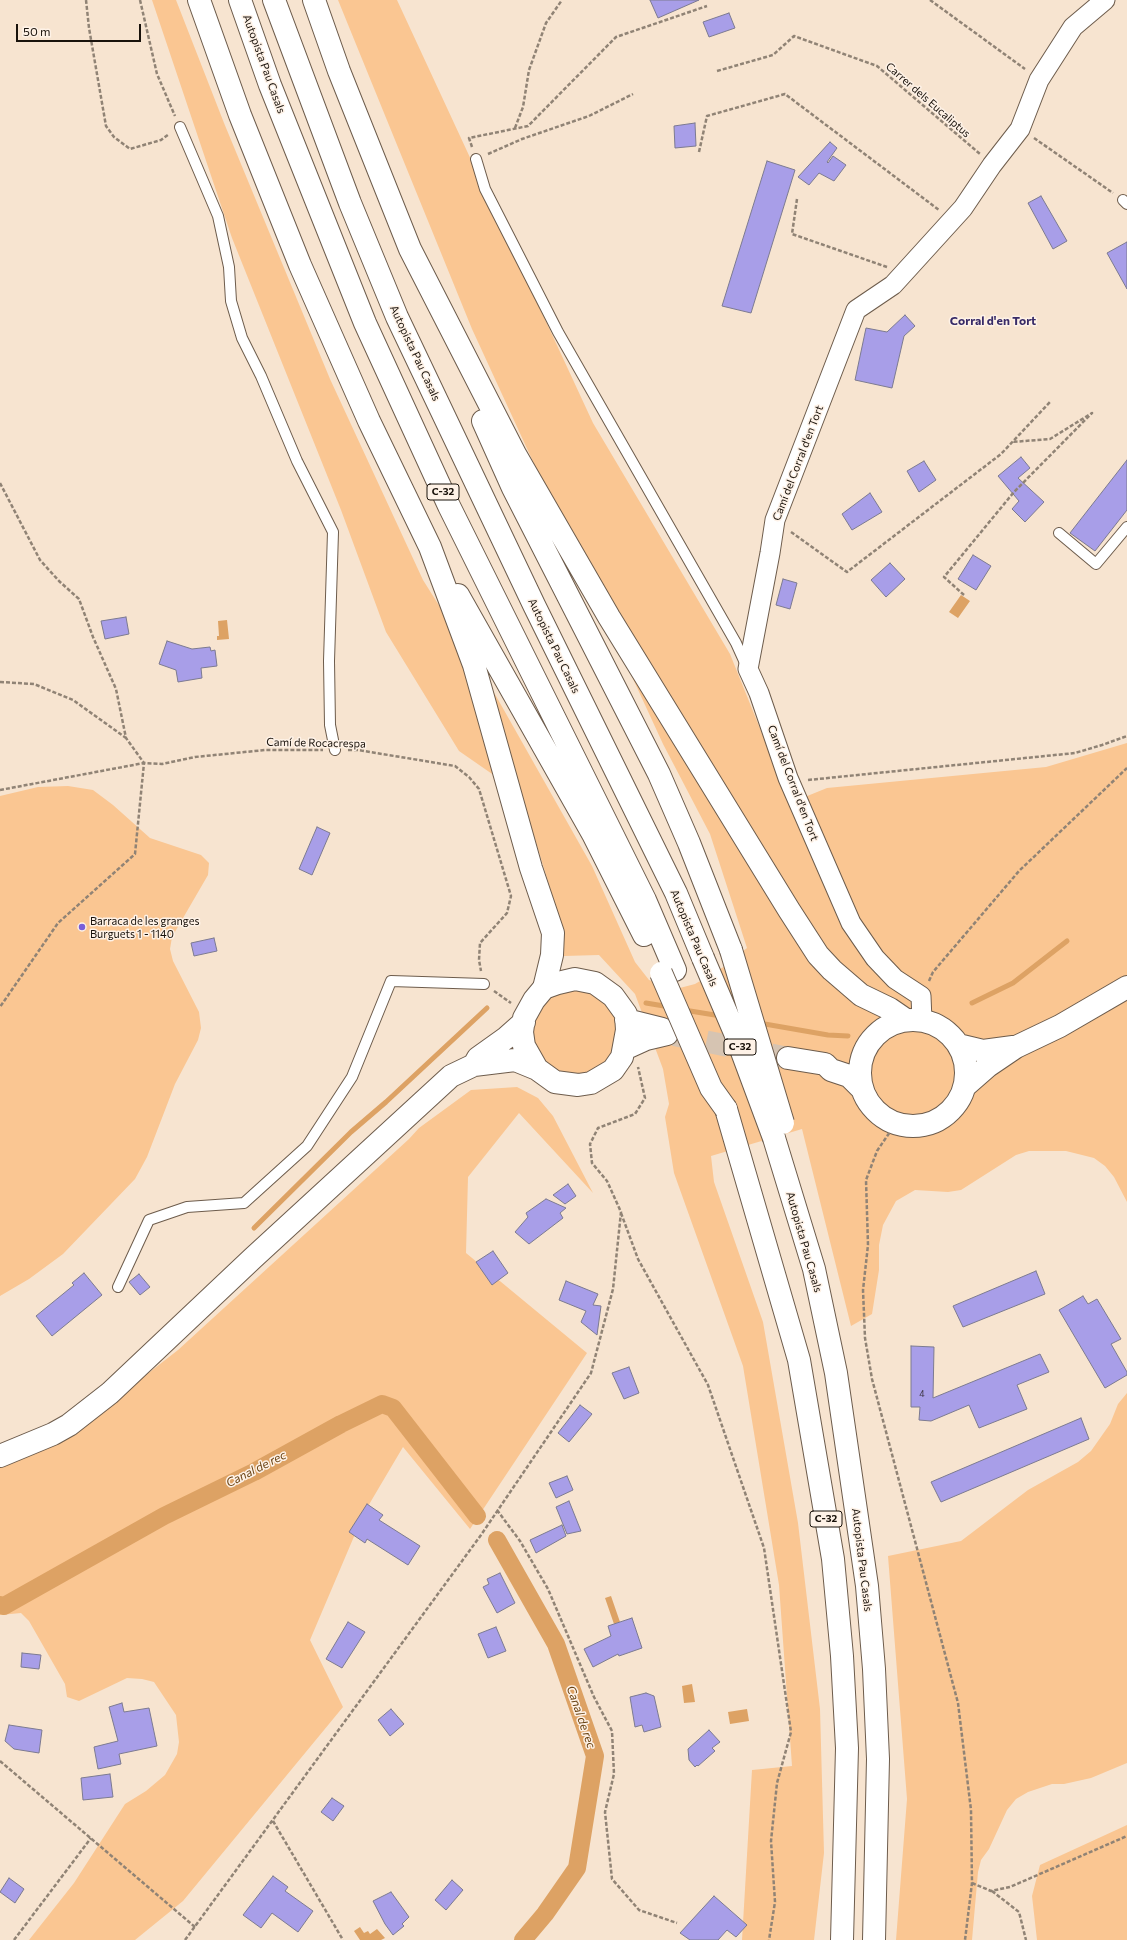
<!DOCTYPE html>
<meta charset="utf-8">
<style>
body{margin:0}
#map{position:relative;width:1127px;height:1940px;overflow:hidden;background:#f7e4d0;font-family:Commissioner,sans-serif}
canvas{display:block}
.scale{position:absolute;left:16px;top:24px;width:125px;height:18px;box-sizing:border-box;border:2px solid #19120b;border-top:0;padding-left:5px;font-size:12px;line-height:14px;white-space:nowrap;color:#19120b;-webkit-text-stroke:3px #fef2e7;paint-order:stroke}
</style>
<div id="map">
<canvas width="1127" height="1940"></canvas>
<div class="scale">50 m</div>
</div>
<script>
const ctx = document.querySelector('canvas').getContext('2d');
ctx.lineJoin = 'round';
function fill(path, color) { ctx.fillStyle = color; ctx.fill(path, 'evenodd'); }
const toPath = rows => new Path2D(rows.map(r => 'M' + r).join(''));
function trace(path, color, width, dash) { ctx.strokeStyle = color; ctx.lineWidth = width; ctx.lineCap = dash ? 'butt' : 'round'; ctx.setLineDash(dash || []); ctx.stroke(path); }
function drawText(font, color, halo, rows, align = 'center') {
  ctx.font = font + ' Commissioner,sans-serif'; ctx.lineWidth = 3; ctx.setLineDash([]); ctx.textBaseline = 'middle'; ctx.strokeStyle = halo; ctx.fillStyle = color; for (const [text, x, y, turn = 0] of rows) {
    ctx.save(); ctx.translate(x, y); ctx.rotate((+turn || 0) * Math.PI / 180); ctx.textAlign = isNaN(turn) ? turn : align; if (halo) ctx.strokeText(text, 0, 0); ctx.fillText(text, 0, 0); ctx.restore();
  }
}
const green = toPath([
 [152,0,176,0,224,123,330,379,423,580,496,696,592,866,635,962,649,980,676,989,695,984,722,968,747,948,710,834,663,744,472,329,338,0,397,0,593,423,730,654,790,803,827,788,1046,767,1127,743,1127,1202,1114,1177,1105,1166,1094,1158,1066,1151,1029,1151,1016,1155,961,1190,948,1192,915,1190,896,1201,883,1225,879,1245,879,1270,872,1314,851,1326,802,1129,711,1156,714,1182,763,1322,798,1523,820,1709,824,1853,814,1940,742,1940,752,1770,792,1766,779,1585,743,1366,674,1173,665,1117,669,1104,663,1069,635,994,599,955,564,956,551,891,521,794,459,751,386,632,341,510,232,238],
 [68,786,93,790,113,805,150,838,201,855,209,863,208,875,172,937,170,949,173,961,199,1012,201,1028,198,1040,175,1084,147,1157,135,1179,63,1254,29,1279,0,1296,0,796,38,787],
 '533 1032a42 42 0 1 1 84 0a42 42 0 1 1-84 0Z',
 [517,1087,538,1098,553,1116,593,1193,519,1113,468,1177,466,1253,587,1353,470,1529,403,1447,364,1513,310,1640,343,1707,183,1901,135,1940,29,1940,74,1883,125,1804,146,1791,165,1775,177,1754,179,1742,176,1715,154,1682,142,1679,127,1678,79,1701,67,1697,65,1684,29,1621,21,1613,0,1615,0,1464,73,1432,178,1350,409,1139,419,1128,471,1090],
 [1127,1393,1127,1763,1091,1778,1064,1784,1052,1784,1028,1792,1016,1799,1007,1810,989,1849,981,1860,978,1872,972,1940,896,1940,907,1799,888,1556,961,1541,1028,1490,1078,1462,1091,1451,1110,1424,1118,1404],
 [1127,1825,1127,1940,1037,1940,1032,1896,1040,1865]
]);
const water = toPath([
 [961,595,970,601,958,618,949,612],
 [227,620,229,639,217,640,217,636,219,636,218,621],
 [611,1596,620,1622,614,1624,605,1598],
 [692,1684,695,1702,684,1703,682,1686],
 [747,1709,749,1721,730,1724,728,1712],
 [360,1927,364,1933,368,1931,370,1934,377,1929,385,1938,381,1940,360,1940,354,1931]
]);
const stream = toPath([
 [646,1003,670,1007],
 [972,1003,1013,983,1067,941],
 [684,1010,721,1016],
 [759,1023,828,1035,848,1036],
 [254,1228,351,1132,386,1102,487,1008]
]);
const canal = toPath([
 [497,1540,556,1644,595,1756,577,1868,545,1914,523,1940],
 [0,1605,4,1606,164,1516,254,1472,341,1424,382,1404,393,1408,477,1516]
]);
const building = toPath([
 [650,0,699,0,658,18,650,0],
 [729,13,735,28,709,37,703,22,729,13],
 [695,123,696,146,675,148,674,126,695,123],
 [830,142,837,148,827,162,828,163,833,156,846,165,834,181,819,173,809,185,798,177,830,142],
 [767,161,795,170,751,313,722,306,767,161],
 [1041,196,1067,241,1053,249,1028,203,1041,196],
 [1127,242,1127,289,1107,253,1127,242],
 [905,315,915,326,904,336,892,388,855,380,866,328,887,332,905,315],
 [1021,457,1030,468,1018,478,1044,502,1025,522,1012,509,1019,501,998,476,1021,457],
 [1127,460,1127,510,1095,551,1070,533,1127,460],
 [924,461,936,480,919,492,907,471,924,461],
 [870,493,882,512,852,530,842,514,870,493],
 [973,555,991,566,976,590,958,579,973,555],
 [890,563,905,579,886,597,871,580,890,563],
 [783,579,797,583,790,609,776,605,783,579],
 [126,617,129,634,105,639,101,621,126,617],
 [167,641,192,649,210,647,211,651,215,650,217,666,201,668,202,678,178,682,176,670,159,664,167,641],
 [317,827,330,833,312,875,299,869,317,827],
 [214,938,217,951,194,956,191,943,214,938],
 [568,1184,576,1196,565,1204,553,1195,568,1184],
 [546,1199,566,1208,560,1213,563,1218,529,1244,515,1232,528,1217,526,1213,546,1199],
 [493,1251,508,1273,492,1285,476,1262,493,1251],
 [1036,1271,1045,1294,963,1327,953,1306,1036,1271],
 [84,1273,102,1295,52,1336,36,1316,74,1285,72,1283,84,1273],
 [139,1274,150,1287,140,1295,129,1282,139,1274],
 [566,1281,598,1294,593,1305,601,1306,597,1335,581,1322,586,1311,559,1300,566,1281],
 [1083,1296,1088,1304,1097,1299,1121,1339,1111,1344,1127,1372,1127,1375,1105,1388,1059,1310,1083,1296],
 [911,1346,934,1347,933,1398,1040,1354,1049,1372,1017,1385,1027,1409,979,1428,969,1405,931,1421,919,1420,920,1407,911,1407,911,1346],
 [629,1367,639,1393,624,1399,612,1373,629,1367],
 [580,1405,592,1414,569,1442,558,1433,580,1405],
 [1081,1418,1089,1439,941,1502,931,1482,1081,1418],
 [567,1476,573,1490,556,1498,549,1483,567,1476],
 [569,1501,581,1531,567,1534,556,1507,569,1501],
 [367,1504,383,1515,379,1520,420,1546,408,1565,367,1539,365,1543,349,1532,367,1504],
 [562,1525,566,1536,536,1553,530,1540,562,1525],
 [500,1573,515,1603,497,1613,483,1587,489,1584,487,1579,500,1573],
 [632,1618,642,1648,619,1656,618,1654,593,1667,584,1649,611,1636,608,1626,632,1618],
 [348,1622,365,1632,342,1668,326,1659,348,1622],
 [496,1627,506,1651,488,1658,478,1634,496,1627],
 [22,1653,41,1655,39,1669,21,1667,22,1653],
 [646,1693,654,1696,661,1727,644,1732,642,1725,635,1727,630,1697,646,1693],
 [122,1703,124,1712,149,1708,157,1746,119,1754,121,1764,98,1769,94,1747,118,1741,109,1707,122,1703],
 [391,1709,404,1724,390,1736,378,1720,391,1709],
 [9,1725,42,1730,39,1753,14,1749,5,1741,9,1725],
 [709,1730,720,1742,712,1748,715,1751,698,1766,697,1765,695,1767,689,1760,688,1749,709,1730],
 [110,1774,113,1797,83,1800,81,1778,110,1774],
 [332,1798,344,1806,333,1821,321,1812,332,1798],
 [273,1876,288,1887,285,1891,313,1911,298,1932,272,1913,261,1928,243,1915,273,1876],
 [9,1878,24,1889,15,1903,0,1892,9,1878],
 [452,1880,463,1890,446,1910,435,1900,452,1880],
 [391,1892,409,1917,402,1924,404,1926,393,1935,385,1924,373,1901,391,1892],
 [714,1896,747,1925,736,1937,727,1930,718,1940,690,1940,680,1933,714,1896]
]);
const tertiaryTunnel = toPath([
 [674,1035,788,1058]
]);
const path = toPath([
 [86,0,89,28,106,126,114,137,130,149,161,140,169,134],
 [140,0,157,74,175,116],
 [930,0,1025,69],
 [717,71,773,55,794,36,877,66,980,154],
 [515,128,523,107,529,70,546,23,562,0],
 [1034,138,1113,193],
 [472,147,469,138,528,126,616,37,707,6],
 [699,152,707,116,785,94,939,210],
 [488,154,522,139,589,116,633,94],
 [797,199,792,234,887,267],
 [0,483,40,560,59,581,79,599,93,637,116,689,126,738,144,763,135,854,58,923,0,1007],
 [791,532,847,572,1001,454,1050,402],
 [964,595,944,577,1014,492,1092,413,1050,439,1012,442],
 [0,682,34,684,73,700,126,738],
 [348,750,358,750,455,766,469,777,479,789,511,896,507,913,480,943,479,960,481,971],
 [808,780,1075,753,1102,745,1127,736],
 [0,790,144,763,162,764,195,757,265,750,323,750],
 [929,981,933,972,1019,871,1127,768],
 [494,991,511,1003],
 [896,1123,877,1151,866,1180,868,1245,863,1290,865,1338,872,1379,958,1703,971,1810,972,1883,965,1940],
 [621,1213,638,1259,708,1385,764,1548,791,1732,777,1783,771,1841,775,1902,769,1940],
 [497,1510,520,1541,548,1589,594,1697,612,1731,614,1774,605,1812,612,1879,639,1910,677,1923],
 [0,1761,195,1927],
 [273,1821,343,1940],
 [972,1883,991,1891,1010,1887,1127,1836],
 [992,1891,1019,1912,1026,1940],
 [14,1940,91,1838],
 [185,1940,481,1535,591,1373,613,1289,621,1212,607,1181,592,1163,590,1144,598,1128,635,1114,645,1098,638,1067]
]);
const service = toPath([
 [180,127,218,216,229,267,231,301,242,338,261,376,297,461,333,532,329,661,330,725,335,750],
 [476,159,485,189,558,332,736,643,746,665],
 [1123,200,1127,204],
 [1059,533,1096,564,1127,527],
 [118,1287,149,1220,187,1207,244,1203,307,1146,352,1077,391,981,484,984]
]);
const minor = toPath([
 [922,1021,921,996,895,979,875,958,851,923,788,778,759,693,748,669,770,553,775,520,856,310,893,285,963,208,992,165,1020,129,1039,80,1073,27,1105,0]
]);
const tertiary = toPath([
 '860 1073a53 53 0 1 1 106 0a53 53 0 1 1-106 0Z',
 [958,1045,983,1051,1013,1047],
 [624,1049,646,1039,667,1034,662,1029,626,1020],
 [788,1058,825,1064,831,1070,849,1076,862,1089],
 [474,1065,478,1058,506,1038,524,1022],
 [964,1087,988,1066,1016,1047,1060,1026,1127,987],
 [0,1456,53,1434,69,1425,110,1393,253,1258,451,1076,474,1065,515,1060,537,1069,555,1082,578,1085,591,1083,613,1070,622,1057,627,1030,626,1014,613,996,595,983,575,979,558,983,544,988,534,1000,524,1018,522,1032,524,1046,537,1069]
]);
const motorway = toPath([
 [199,0,240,115,300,265,369,421,430,547,474,665,531,868,553,933,552,955,544,988],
 [240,0,270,85,365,323,449,506,645,900,675,970],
 [274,0,350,203,397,317,534,605,676,893,703,958],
 [314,0,339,71,410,249,515,454,609,617,789,910,818,955,832,970,861,995,890,1009,906,1020],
 [483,421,513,488,659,774,689,843,731,950],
 [458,595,593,834,644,935],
 [726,1109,799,1360,833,1559,842,1656,847,1748,842,1940],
 [774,1138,814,1269,836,1373,867,1586,874,1669,878,1759,874,1940]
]);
const motorwayBridge = toPath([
 [731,950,783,1123],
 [703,958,735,1033,774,1138],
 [661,973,711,1088,726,1109]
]);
const markers = [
 [82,927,4,"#795ed8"]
];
const numberNames = [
 ["4",922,1394]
];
const shields = [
 [443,492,32],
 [740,1047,32],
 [826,1519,32]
];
const shieldNames = [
 ["C-32",443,492],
 ["C-32",740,1047],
 ["C-32",826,1519]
];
const streetNames = [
 ["Autopista Pau Casals",264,64,70],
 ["Carrer dels Eucaliptus",928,100,41],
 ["Autopista Pau Casals",415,353,65],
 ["Camí del Corral d'en Tort",798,463,-69],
 ["Autopista Pau Casals",554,646,64],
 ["Camí de Rocacrespa",316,743,1],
 ["Camí del Corral d'en Tort",793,783,69],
 ["Autopista Pau Casals",694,938,67],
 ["Autopista Pau Casals",804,1242,74],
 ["Autopista Pau Casals",862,1560,83]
];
const poiNames = [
 ["Barraca de les granges",90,921],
 ["Burguets 1 - 1140",90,934]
];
const neighbourhoodNames = [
 ["Corral d'en Tort",993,321]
];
const waterNames = [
 ["Canal de rec",256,1469,-27],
 ["Canal de rec",581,1717,71]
];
fill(green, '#fac692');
fill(water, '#dda264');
trace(stream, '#dda264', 5);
trace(canal, '#dda264', 18);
fill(building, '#a89ee8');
trace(building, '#7c7a90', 1);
trace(tertiaryTunnel, '#d6c4b2', 22, [22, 11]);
trace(service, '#6d5c4c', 12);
trace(minor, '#6d5c4c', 21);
trace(tertiary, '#6d5c4c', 24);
trace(motorway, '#6d5c4c', 24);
trace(path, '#908375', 2.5, [4, 2]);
trace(service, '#fff', 10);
trace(minor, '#fff', 19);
trace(tertiary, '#fff', 22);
trace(motorway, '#fff', 22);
trace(motorwayBridge, '#6d5c4c', 24, []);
trace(motorwayBridge, '#fff', 22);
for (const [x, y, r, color] of markers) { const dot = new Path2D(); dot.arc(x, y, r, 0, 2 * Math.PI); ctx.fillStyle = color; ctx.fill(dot); trace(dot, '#fef2e7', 1.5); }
drawText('9px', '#3d3542', null, numberNames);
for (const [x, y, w] of shields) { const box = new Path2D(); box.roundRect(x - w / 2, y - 8, w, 16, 3); ctx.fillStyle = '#fef2e7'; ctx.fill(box); trace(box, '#19120b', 1); }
drawText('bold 10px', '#19120b', null, shieldNames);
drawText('11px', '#19120b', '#fef2e7', streetNames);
drawText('11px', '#19120b', '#fef2e7', poiNames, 'left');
drawText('bold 12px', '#382b67', '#fef2e7', neighbourhoodNames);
drawText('italic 12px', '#6a4313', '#fef2e7', waterNames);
</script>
